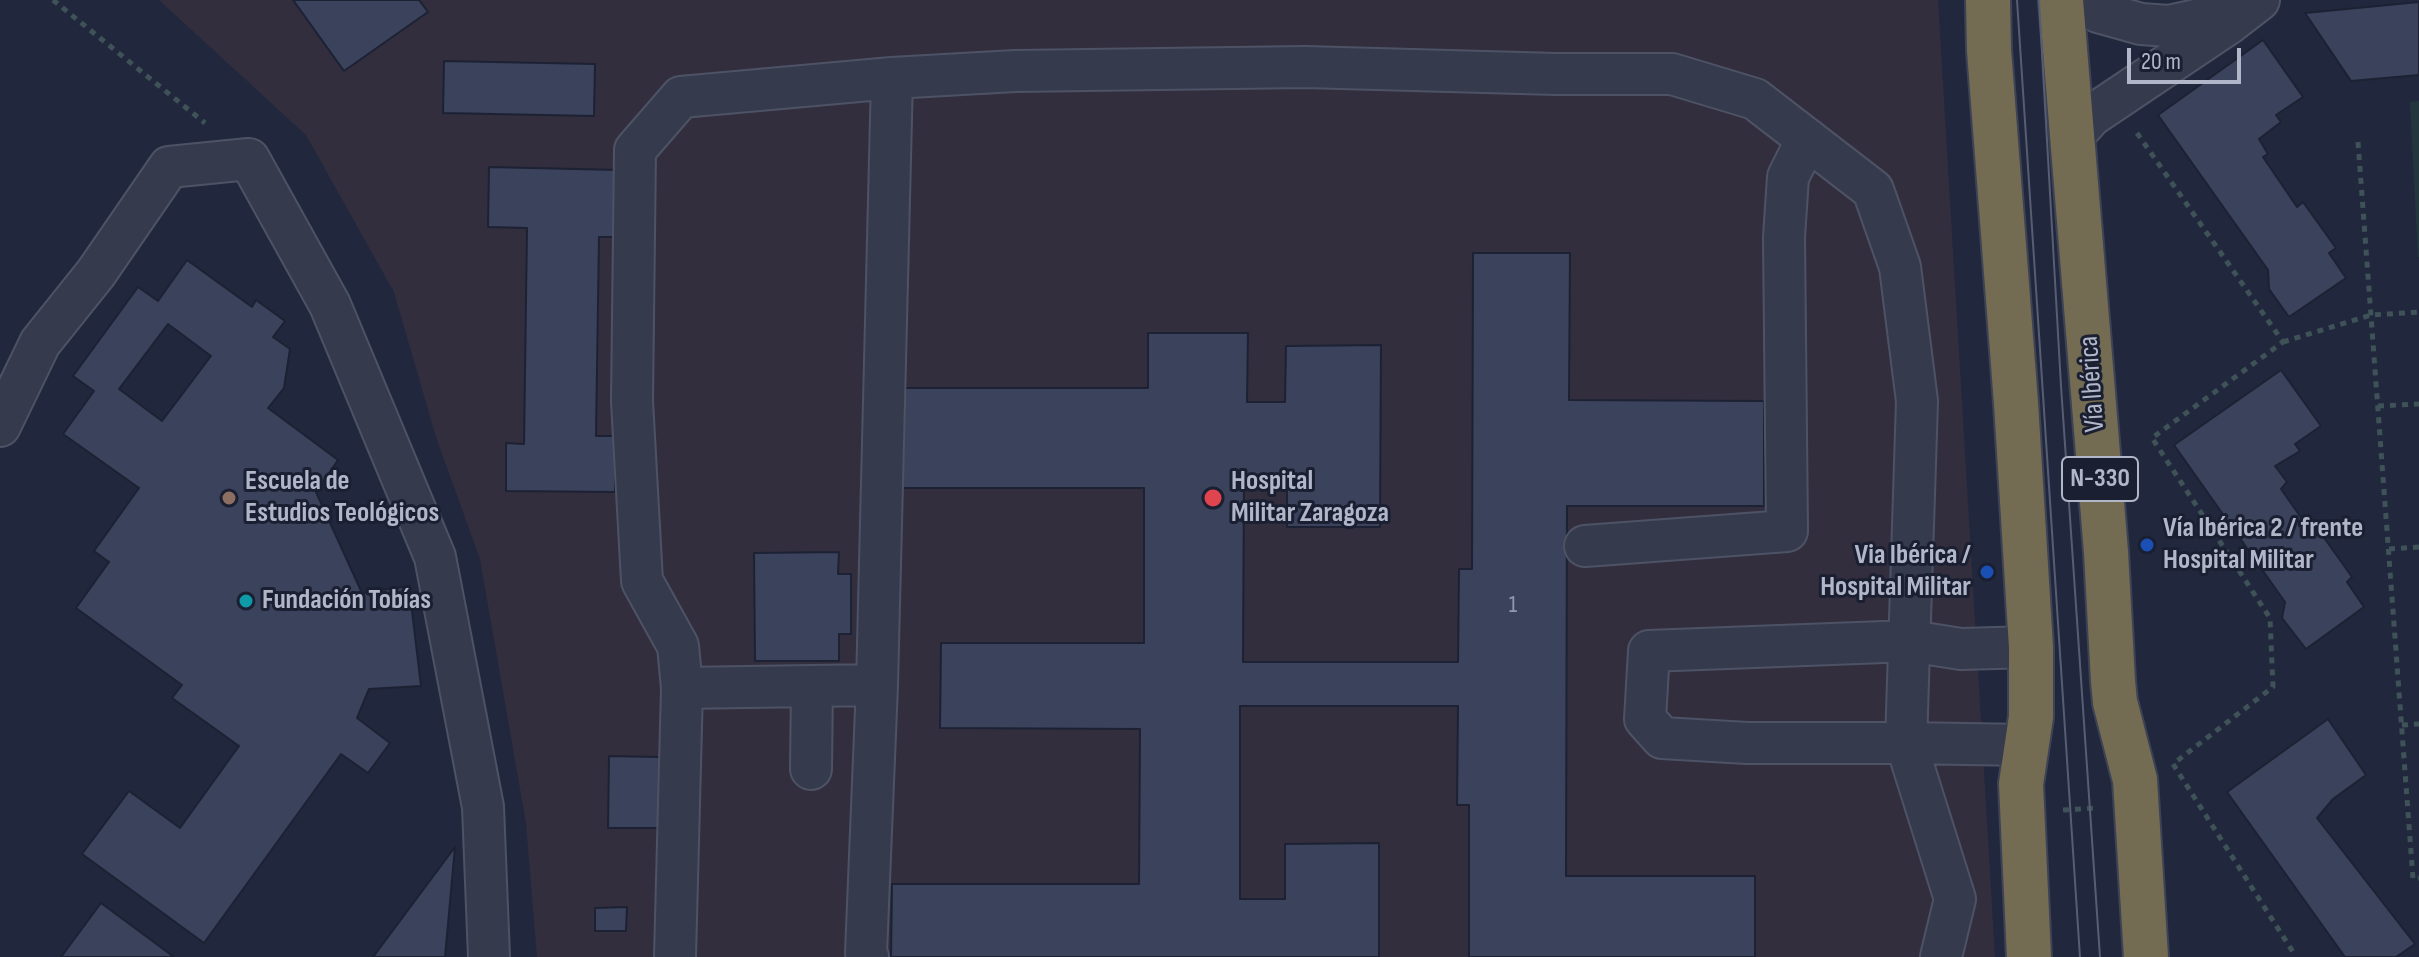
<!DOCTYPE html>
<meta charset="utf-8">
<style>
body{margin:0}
#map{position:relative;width:2419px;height:957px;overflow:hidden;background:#21283d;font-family:"Sofia Sans Condensed",sans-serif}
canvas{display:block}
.scale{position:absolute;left:2127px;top:48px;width:114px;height:36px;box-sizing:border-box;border:4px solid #b1b6c9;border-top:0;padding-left:10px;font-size:24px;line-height:28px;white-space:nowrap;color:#b1b6c9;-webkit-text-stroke:6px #1a2032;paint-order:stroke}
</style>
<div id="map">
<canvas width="2419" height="957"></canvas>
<div class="scale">20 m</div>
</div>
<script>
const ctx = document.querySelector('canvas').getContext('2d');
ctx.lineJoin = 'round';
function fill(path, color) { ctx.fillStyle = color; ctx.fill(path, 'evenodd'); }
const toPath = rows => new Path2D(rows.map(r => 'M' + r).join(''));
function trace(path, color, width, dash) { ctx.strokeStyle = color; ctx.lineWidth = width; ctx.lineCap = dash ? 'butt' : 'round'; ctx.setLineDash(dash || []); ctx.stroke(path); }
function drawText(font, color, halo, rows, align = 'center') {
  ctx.font = font + ' "Sofia Sans Condensed",sans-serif'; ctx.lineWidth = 6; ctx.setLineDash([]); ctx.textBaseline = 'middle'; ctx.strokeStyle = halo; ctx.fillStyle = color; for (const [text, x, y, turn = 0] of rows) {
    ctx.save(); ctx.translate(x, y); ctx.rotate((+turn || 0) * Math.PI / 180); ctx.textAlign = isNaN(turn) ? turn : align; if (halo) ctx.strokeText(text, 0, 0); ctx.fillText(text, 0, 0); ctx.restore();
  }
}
const medical = toPath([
 [159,0,1938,0,1995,957,537,957,526,823,480,559,436,437,394,292,306,135]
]);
const green = toPath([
 [2419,101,2419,257,2418,257,2410,102]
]);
const building = toPath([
 [293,0,419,0,428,12,344,71,293,0],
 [2419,2,2419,75,2351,81,2305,13,2419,2],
 [2263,40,2303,97,2276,115,2281,122,2259,139,2268,154,2263,157,2297,207,2303,202,2336,248,2329,253,2346,278,2289,317,2269,289,2268,270,2158,115,2263,40],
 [444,61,595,64,594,116,443,113,444,61],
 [489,167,619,170,617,237,599,237,596,436,616,436,615,492,506,491,506,443,524,444,527,228,488,227,489,167],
 [1473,253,1570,253,1569,400,1764,401,1764,506,1567,506,1566,876,1755,876,1755,957,1469,957,1469,805,1457,805,1458,706,1240,706,1240,899,1285,899,1285,844,1379,843,1379,957,891,957,892,884,1139,884,1140,729,940,728,941,643,1144,643,1144,488,898,488,898,388,1148,388,1148,333,1248,333,1247,402,1285,402,1286,346,1381,345,1380,527,1287,527,1287,481,1244,481,1243,662,1458,662,1459,569,1472,569,1473,253],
 [187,260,252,307,256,300,285,321,273,337,290,349,284,388,268,408,338,460,316,492,362,593,409,586,421,686,369,689,357,718,390,743,368,773,341,754,204,943,82,854,129,791,180,828,239,746,172,698,182,685,76,608,109,562,94,551,139,488,63,434,94,391,73,376,138,287,158,301,187,260],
 [168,324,211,356,162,421,119,389,168,324],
 [2281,370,2321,426,2295,444,2300,451,2275,466,2287,482,2281,489,2314,536,2320,532,2352,577,2347,582,2364,607,2306,649,2282,618,2285,602,2174,445,2281,370],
 [839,552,838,574,851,574,851,634,839,634,839,661,755,661,754,553,839,552],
 [2328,719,2366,775,2333,799,2317,818,2415,944,2396,957,2345,957,2227,792,2328,719],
 [609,756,660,757,659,828,608,828,609,756],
 [455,847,445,957,373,957,455,847],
 [101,903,174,957,61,957,101,903],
 [627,907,626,931,595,931,595,908,627,907]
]);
const path = toPath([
 [53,0,205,123],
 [2137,133,2283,342,2152,438,2270,618,2273,687,2173,764,2293,952,2293,957],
 [2358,142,2413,879,2419,878],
 [2283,342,2371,315,2419,312],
 [2378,406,2419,404],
 [2389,549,2419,547],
 [2402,725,2419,724],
 [2063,810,2097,808]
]);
const minor = toPath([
 [2084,0,2098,12,2141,24,2169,26,2196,20,2227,9],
 [2073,136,2091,116,2228,24,2259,0],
 [0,426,40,343,96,273,169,167,249,159,330,305,435,557,483,807,489,957],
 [1585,546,1787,531,1784,237,1788,177,1807,139],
 [682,688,877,685],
 [811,769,812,686],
 [675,957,682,688,678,646,642,581,632,401,635,150,681,97,892,78,1015,71,1305,67,1556,74,1672,74,1755,99,1873,190,1900,267,1917,401,1906,743,2026,745],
 [868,957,866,953,877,685,892,78],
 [1941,957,1955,899,1906,743,1747,743,1662,738,1645,719,1649,651,1910,641,1961,649,2031,647]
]);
const highway = toPath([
 [1988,0,1989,50,2016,403,2031,647,2031,717,2021,784,2029,957],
 [2061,0,2106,552,2113,681,2115,702,2135,780,2146,957]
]);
const tram = toPath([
 [2017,0,2080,957],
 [2039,0,2061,386,2100,957]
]);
const markers = [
 [229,498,8,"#8d6e63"],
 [1213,498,10,"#e0444e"],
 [2147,545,8,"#1a4fb4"],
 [1987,572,8,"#1a4fb4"],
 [246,601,8,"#0f9aa8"]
];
const numberNames = [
 ["1",1513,606]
];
const shields = [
 [2100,479,76]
];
const shieldNames = [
 ["N-330",2100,479]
];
const streetNames = [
 ["Vía Ibérica",2093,384,-94]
];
const poiNames = [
 ["Escuela de",245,482],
 ["Estudios Teológicos",245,514],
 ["Hospital",1231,482],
 ["Militar Zaragoza",1231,514],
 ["Vía Ibérica 2 / frente",2163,529],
 ["Hospital Militar",2163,561],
 ["Via Ibérica /",1971,556,"right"],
 ["Hospital Militar",1971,588,"right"],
 ["Fundación Tobías",262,601]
];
fill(medical, '#322e3e');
fill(green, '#23363e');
fill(building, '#3b425b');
trace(building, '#1c2234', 2);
trace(minor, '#4d5365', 44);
trace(highway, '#3d4355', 48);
trace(path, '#3e5258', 5, [6, 6]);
trace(minor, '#353b4d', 40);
trace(highway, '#746c52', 44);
trace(tram, '#575e74', 2);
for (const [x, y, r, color] of markers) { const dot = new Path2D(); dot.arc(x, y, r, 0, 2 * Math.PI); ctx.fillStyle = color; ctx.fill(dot); trace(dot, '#1a2032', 3); }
drawText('24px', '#9499ae', null, numberNames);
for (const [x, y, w] of shields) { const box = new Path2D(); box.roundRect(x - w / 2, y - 22, w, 44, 6); ctx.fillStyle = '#1a2032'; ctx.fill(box); trace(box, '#b1b6c9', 2); }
drawText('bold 26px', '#b1b6c9', null, shieldNames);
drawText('28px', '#b1b6c9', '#1a2032', streetNames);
drawText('bold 28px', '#b1b6c9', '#1a2032', poiNames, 'left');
</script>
